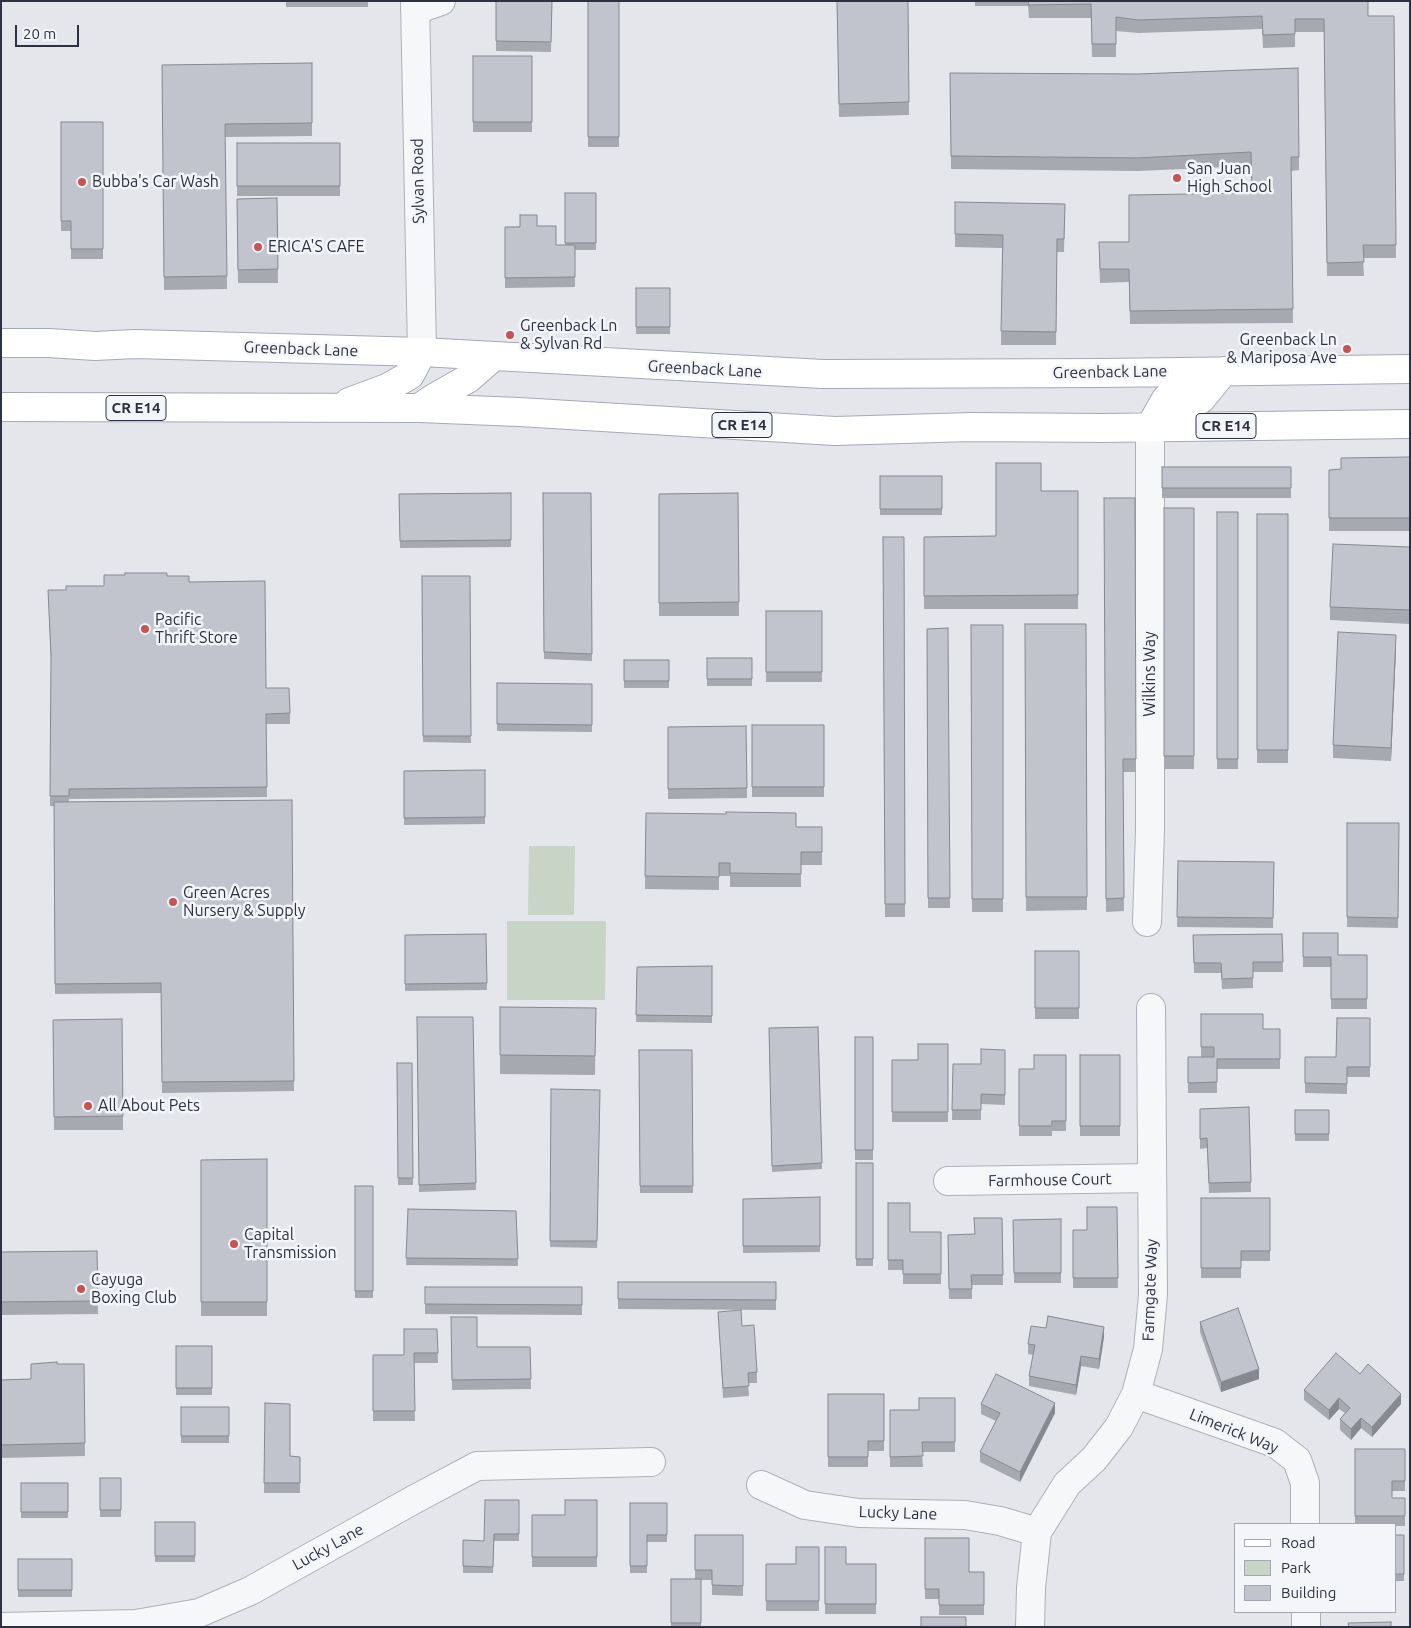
<!DOCTYPE html>
<style>
body{margin:0}
#map{position:relative;width:1411px;height:1628px;overflow:hidden;background:#e4e6eb;font-family:Ubuntu,sans-serif}
canvas{display:block}
.frame{position:absolute;inset:0;border:2px solid #2d3242;pointer-events:none}
.legend{position:absolute;left:1234px;top:1523px;width:162px;height:90px;box-sizing:border-box;background:#f4f5f8;border:1px solid #a4a7af;margin:0;padding:6px 9px;list-style:none;font-size:15px;color:#2d3242}
.legend li{display:flex;align-items:center;gap:10px;height:25px}
.legend b{width:25px;border:1px solid #a4a7af}
.scale{position:absolute;left:15px;top:25px;width:64px;height:22px;box-sizing:border-box;border:2px solid #2d3242;border-top:0;padding-left:6px;font-size:15px;line-height:18px;white-space:nowrap;color:#2d3242;-webkit-text-stroke:4px #f4f5f8;paint-order:stroke}
</style>
<div id="map">
<canvas width="1411" height="1628"></canvas>
<div class="frame"></div>
<ul class="legend">
<li><b style="height:6px;background:#fff"></b>Road</li>
<li><b style="height:14px;background:#c7d4c6"></b>Park</li>
<li><b style="height:14px;background:#c1c4cd"></b>Building</li>
</ul>
<div class="scale">20 m</div>
</div>
<script>
const ctx = document.querySelector('canvas').getContext('2d');
ctx.lineJoin = 'round';
function fill(path, color) { ctx.fillStyle = color; ctx.fill(path, 'evenodd'); }
const toPath = rows => new Path2D(rows.map(r => 'M' + r).join(''));
function trace(path, color, width, dash) { ctx.strokeStyle = color; ctx.lineWidth = width; ctx.lineCap = dash ? 'butt' : 'round'; ctx.setLineDash(dash || []); ctx.stroke(path); }
function drawText(font, color, halo, rows, align = 'center') {
  ctx.font = font + ' Ubuntu,sans-serif'; ctx.lineWidth = 5; ctx.setLineDash([]); ctx.textBaseline = 'middle'; ctx.strokeStyle = halo; ctx.fillStyle = color; for (const [text, x, y, turn = 0] of rows) {
    ctx.save(); ctx.translate(x, y); ctx.rotate((+turn || 0) * Math.PI / 180); ctx.textAlign = isNaN(turn) ? turn : align; if (halo) ctx.strokeText(text, 0, 0); ctx.fillText(text, 0, 0); ctx.restore();
  }
}
const green = toPath([
 [529,846,575,846,574,915,528,915],
 [507,921,606,921,605,1000,507,1000]
]);
const minor = toPath([
 [415,1,422,352],
 [415,10,441,1],
 [1147,922,1150,830,1150,427],
 [948,1181,1152,1178],
 [1136,1394,1275,1443,1297,1460,1305,1483,1305,1524],
 [761,1485,805,1505,859,1513,965,1515,1000,1521,1037,1532],
 [1306,1612,1306,1627],
 [1,1627,136,1624,199,1613,250,1591,415,1499,477,1466,651,1462],
 [1030,1627,1031,1588,1037,1532,1067,1484,1094,1459,1119,1427,1136,1394,1148,1349,1153,1295,1151,1008]
]);
const major = toPath([
 [1,343,49,343,95,346,135,344,422,352,823,374,1103,373,1410,369],
 [349,402,387,388,410,375,422,352],
 [1,407,419,408,519,412,835,431,972,427,1103,428,1410,424],
 [419,408,434,398,469,378,494,356],
 [1150,427,1166,399,1201,399,1224,371]
]);
const wall = toPath([
 [286,1,368,1,368,7,286,7],
 [496,1,552,1,551,52,496,51],
 [588,1,619,1,619,147,588,147],
 [837,1,908,1,909,115,839,117],
 [975,1,1368,1,1368,16,1394,16,1396,258,1363,258,1364,276,1327,276,1324,32,1295,32,1295,47,1263,48,1262,29,1138,33,1116,31,1116,57,1092,57,1091,18,1029,18,1028,6,975,6],
 [473,56,532,56,532,132,473,132],
 [312,63,312,136,225,137,227,289,164,290,162,65],
 [1298,68,1299,170,1291,171,1293,323,1130,324,1129,282,1100,283,1099,256,1129,242,1251,193,1251,166,1138,171,951,169,950,73,1138,74],
 [61,122,103,122,103,259,71,259,71,231,61,231],
 [237,143,340,143,340,196,237,196],
 [565,193,596,193,596,250,575,250,575,287,505,288,505,227,537,226,556,245,565,245],
 [277,198,278,283,238,283,237,199],
 [955,202,1065,204,1064,252,1057,252,1056,345,1001,345,1002,248,955,247],
 [636,288,670,288,670,334,636,334],
 [1410,457,1410,531,1329,531,1329,470,1341,469],
 [1162,467,1291,467,1291,498,1162,498],
 [880,476,942,476,942,515,880,515],
 [1041,491,1078,491,1078,609,924,609,924,537,996,536],
 [511,493,511,547,400,548,399,494],
 [543,493,591,493,592,661,544,659],
 [738,493,739,616,659,616,659,494],
 [1104,498,1135,498,1136,772,1123,772,1124,911,1106,912],
 [1164,508,1194,508,1194,769,1164,769],
 [1217,512,1238,512,1238,769,1217,769],
 [1257,514,1288,514,1288,763,1257,763],
 [883,537,904,537,905,917,885,917],
 [1410,547,1410,624,1330,620,1330,607],
 [167,576,189,582,266,688,290,713,290,724,266,724,267,797,69,799,69,802,292,800,294,1091,162,1093,161,993,55,994,54,806,50,806,51,664,48,590,66,590,104,586],
 [422,576,470,576,471,743,423,742],
 [766,611,822,611,822,682,766,682],
 [1025,624,1086,624,1087,910,1026,911],
 [971,625,1003,625,1003,912,972,912],
 [948,628,950,908,928,908,927,629],
 [1396,648,1391,761,1333,758,1333,745],
 [707,658,752,658,752,686,707,686],
 [624,660,669,660,669,688,624,688],
 [497,683,592,684,592,732,497,731],
 [752,725,824,725,824,797,752,797],
 [746,726,747,798,668,799,668,727],
 [485,770,485,824,404,825,404,771],
 [646,813,796,827,822,827,822,865,801,865,801,887,730,887,730,876,719,876,719,890,645,889],
 [1347,823,1399,823,1398,928,1347,927],
 [1178,861,1274,862,1273,928,1177,927],
 [1303,933,1338,955,1367,955,1367,1009,1331,1009,1331,967,1303,967],
 [486,934,487,990,405,991,405,935],
 [1282,934,1283,972,1253,972,1253,988,1222,989,1221,973,1194,973,1193,935],
 [1035,951,1079,951,1079,1019,1035,1019],
 [712,966,712,1023,636,1022,637,967],
 [500,1007,596,1008,595,1075,500,1074],
 [1201,1014,1263,1029,1280,1029,1280,1069,1217,1069,1217,1093,1188,1093,1188,1057,1201,1057],
 [417,1017,473,1017,476,1190,419,1192],
 [1370,1018,1370,1077,1347,1077,1347,1094,1305,1093,1305,1057,1336,1057],
 [122,1019,123,1130,54,1130,53,1020],
 [818,1027,822,1169,772,1172,769,1028],
 [855,1037,873,1037,873,1160,855,1160],
 [948,1044,948,1122,892,1122,892,1060,918,1060],
 [639,1050,692,1050,693,1193,640,1193],
 [1005,1050,1005,1105,981,1104,981,1120,952,1120,953,1064,981,1064],
 [1066,1055,1066,1131,1052,1131,1052,1136,1019,1136,1019,1069,1034,1069],
 [1080,1055,1120,1055,1120,1136,1080,1136],
 [397,1063,412,1063,413,1185,398,1185],
 [551,1089,600,1090,597,1248,550,1247],
 [1249,1107,1251,1192,1209,1193,1207,1148,1200,1149,1200,1109],
 [1295,1110,1329,1110,1329,1141,1295,1141],
 [267,1159,267,1316,201,1316,201,1160],
 [856,1163,873,1163,873,1266,856,1266],
 [355,1186,373,1186,373,1298,355,1298],
 [820,1197,820,1252,743,1253,743,1199],
 [1201,1198,1270,1198,1270,1261,1241,1261,1241,1278,1201,1278],
 [888,1203,910,1232,941,1232,941,1284,903,1284,903,1270,888,1270],
 [1117,1207,1118,1288,1073,1288,1073,1230,1087,1230],
 [408,1209,516,1211,518,1266,406,1265],
 [1002,1218,1003,1285,972,1285,972,1299,949,1299,948,1235,975,1234],
 [1061,1219,1061,1283,1014,1283,1013,1220],
 [97,1251,98,1314,1,1315,1,1252],
 [618,1282,776,1282,776,1310,618,1309],
 [425,1287,582,1287,582,1315,425,1314],
 [718,1312,742,1326,757,1372,757,1383,748,1383,749,1396,723,1398],
 [451,1317,477,1347,530,1347,531,1389,452,1390],
 [1200,1322,1259,1379,1221,1392,1200,1332],
 [437,1329,438,1363,414,1363,415,1421,373,1421,373,1355,404,1355],
 [1104,1337,1099,1369,1081,1366,1076,1395,1029,1386,1029,1376,1033,1355,1028,1354,1028,1344],
 [176,1346,212,1346,212,1395,176,1395],
 [57,1364,84,1364,85,1456,1,1458,1,1380,31,1379],
 [1304,1390,1401,1404,1372,1437,1361,1428,1351,1440,1340,1430,1340,1419,1345,1413,1339,1409,1329,1420,1304,1400],
 [828,1394,884,1394,884,1451,868,1451,868,1467,828,1467],
 [955,1398,955,1452,922,1452,923,1467,890,1467,890,1410,919,1410],
 [265,1403,290,1456,300,1457,300,1493,264,1493],
 [981,1404,1055,1413,1020,1482,980,1462,980,1452,996,1421,981,1414],
 [181,1407,229,1407,229,1443,181,1443],
 [1355,1449,1405,1449,1405,1491,1392,1491,1392,1498,1405,1498,1405,1526,1395,1526,1395,1524,1355,1524],
 [100,1478,121,1478,121,1517,100,1517],
 [21,1483,68,1483,68,1518,21,1518],
 [519,1500,519,1541,494,1541,493,1573,463,1573,463,1540,484,1541],
 [597,1500,597,1567,532,1567,532,1515,565,1515],
 [630,1503,667,1503,667,1542,647,1542,647,1573,630,1573],
 [155,1522,195,1522,195,1562,155,1562],
 [695,1535,743,1535,743,1596,712,1595,712,1580,701,1580,701,1627,671,1627,671,1579,695,1579],
 [1395,1535,1404,1535,1404,1581,1395,1581],
 [925,1538,969,1572,984,1572,984,1615,939,1615,939,1599,925,1599],
 [819,1547,819,1611,766,1611,766,1564,796,1564],
 [825,1547,846,1564,876,1564,876,1614,825,1614],
 [18,1559,72,1559,72,1597,18,1597]
]);
const shadedWall = toPath([
 [1396,635,1396,648,1391,761,1391,748],
 [1104,1327,1104,1337,1099,1369,1099,1359],
 [1081,1356,1081,1366,1076,1395,1076,1385],
 [1259,1369,1259,1379,1221,1392,1221,1382],
 [1401,1394,1401,1404,1372,1437,1372,1427],
 [1339,1398,1339,1409,1329,1420,1329,1410],
 [1055,1403,1055,1413,1020,1482,1020,1472],
 [1361,1418,1361,1428,1351,1440,1351,1429]
]);
const building = toPath([
 [496,1,552,1,551,42,496,41,496,1],
 [588,1,619,1,619,137,588,137,588,1],
 [837,1,908,1,909,102,839,104,837,1],
 [1028,1,1368,1,1368,16,1394,16,1396,245,1363,245,1364,262,1327,263,1324,19,1295,19,1295,34,1263,35,1262,16,1138,20,1116,17,1116,44,1092,44,1091,4,1029,5,1028,1],
 [473,56,532,56,532,122,473,122,473,56],
 [312,63,312,123,225,124,227,276,164,277,162,65,312,63],
 [1298,68,1299,157,1291,157,1293,309,1130,311,1129,269,1100,269,1099,242,1129,242,1129,195,1252,193,1251,152,1138,158,951,156,950,73,1138,74,1298,68],
 [61,122,103,122,103,249,71,249,71,221,61,221,61,122],
 [237,143,340,143,340,186,237,186,237,143],
 [565,193,596,193,596,243,565,243,565,193],
 [277,198,278,269,238,270,237,199,277,198],
 [955,202,1065,204,1064,239,1057,239,1056,332,1001,331,1003,235,955,234,955,202],
 [520,215,537,215,537,226,556,226,556,245,575,245,575,277,505,278,505,227,520,227,520,215],
 [636,288,670,288,670,327,636,327,636,288],
 [1410,457,1410,518,1329,518,1329,470,1341,469,1341,458,1410,457],
 [996,463,1041,463,1041,491,1078,491,1078,595,924,596,924,537,996,536,996,463],
 [1162,467,1291,467,1291,488,1162,488,1162,467],
 [880,476,942,476,942,509,880,509,880,476],
 [511,493,511,540,400,541,399,494,511,493],
 [543,493,591,493,592,654,544,652,543,493],
 [738,493,739,602,659,603,659,494,738,493],
 [1104,498,1135,498,1136,759,1123,759,1124,898,1106,899,1104,498],
 [1164,508,1194,508,1194,756,1164,756,1164,508],
 [1217,512,1238,512,1238,759,1217,759,1217,512],
 [1257,514,1288,514,1288,750,1257,750,1257,514],
 [883,537,904,537,905,904,885,904,883,537],
 [1333,544,1410,547,1410,610,1330,607,1333,544],
 [125,573,167,573,167,576,189,576,189,582,265,581,266,688,289,688,290,713,266,714,267,787,69,789,69,796,50,796,51,655,48,590,66,590,66,586,104,586,104,575,125,575,125,573],
 [422,576,470,576,471,736,423,736,422,576],
 [766,611,822,611,822,672,766,672,766,611],
 [1025,624,1086,624,1087,897,1026,897,1025,624],
 [971,625,1003,625,1003,899,972,899,971,625],
 [948,628,950,898,928,898,927,629,948,628],
 [1338,632,1396,635,1391,748,1333,745,1338,632],
 [707,658,752,658,752,679,707,679,707,658],
 [624,660,669,660,669,681,624,681,624,660],
 [497,683,592,684,592,725,497,724,497,683],
 [752,725,824,725,824,787,752,787,752,725],
 [746,726,747,788,668,789,668,727,746,726],
 [485,770,485,817,404,818,404,771,485,770],
 [292,800,294,1081,162,1082,161,983,55,984,54,802,292,800],
 [726,812,796,813,796,827,822,827,822,852,801,852,801,874,730,873,730,863,719,863,719,877,645,876,646,813,726,814,726,812],
 [1347,823,1399,823,1398,918,1347,917,1347,823],
 [1178,861,1274,862,1273,918,1177,917,1178,861],
 [1303,933,1338,933,1338,955,1367,955,1367,999,1331,999,1331,957,1303,957,1303,933],
 [486,934,487,983,405,984,405,935,486,934],
 [1282,934,1283,962,1253,962,1253,978,1222,979,1221,963,1194,963,1193,935,1282,934],
 [1035,951,1079,951,1079,1008,1035,1008,1035,951],
 [712,966,712,1016,636,1015,637,967,712,966],
 [500,1007,596,1008,595,1056,500,1055,500,1007],
 [1201,1014,1263,1014,1263,1029,1280,1029,1280,1059,1217,1059,1217,1082,1188,1083,1188,1057,1214,1057,1214,1047,1201,1047,1201,1014],
 [417,1017,473,1017,476,1183,419,1185,417,1017],
 [1337,1018,1370,1018,1370,1067,1347,1067,1347,1084,1305,1083,1305,1057,1336,1057,1337,1018],
 [122,1019,123,1116,54,1117,53,1020,122,1019],
 [818,1027,822,1163,772,1166,769,1028,818,1027],
 [855,1037,873,1037,873,1150,855,1150,855,1037],
 [918,1044,948,1044,948,1112,892,1112,892,1060,918,1060,918,1044],
 [981,1049,1005,1050,1005,1095,981,1094,981,1110,952,1110,953,1064,981,1064,981,1049],
 [639,1050,692,1050,693,1186,640,1186,639,1050],
 [1034,1055,1066,1055,1066,1121,1052,1121,1052,1126,1019,1126,1019,1069,1034,1069,1034,1055],
 [1080,1055,1120,1055,1120,1126,1080,1126,1080,1055],
 [397,1063,412,1063,413,1178,398,1178,397,1063],
 [551,1089,600,1090,597,1241,550,1241,551,1089],
 [1249,1107,1251,1182,1209,1183,1207,1138,1200,1139,1200,1109,1249,1107],
 [1295,1110,1329,1110,1329,1134,1295,1134,1295,1110],
 [267,1159,267,1302,201,1302,201,1160,267,1159],
 [856,1163,873,1163,873,1259,856,1259,856,1163],
 [355,1186,373,1186,373,1291,355,1291,355,1186],
 [820,1197,820,1246,743,1246,743,1199,820,1197],
 [1201,1198,1270,1198,1270,1251,1241,1251,1241,1268,1201,1268,1201,1198],
 [888,1203,910,1203,910,1232,941,1232,941,1274,903,1274,903,1260,888,1260,888,1203],
 [1087,1207,1117,1207,1118,1278,1073,1278,1073,1230,1087,1230,1087,1207],
 [408,1209,516,1211,518,1259,406,1258,408,1209],
 [974,1218,1002,1218,1003,1275,971,1275,972,1289,949,1289,948,1235,975,1234,974,1218],
 [1061,1219,1061,1273,1014,1273,1013,1220,1061,1219],
 [97,1251,98,1301,1,1302,1,1252,97,1251],
 [618,1282,776,1282,776,1300,618,1299,618,1282],
 [425,1287,582,1287,582,1305,425,1304,425,1287],
 [1238,1308,1259,1369,1221,1382,1200,1322,1238,1308],
 [741,1310,742,1326,754,1325,757,1372,748,1373,749,1386,723,1388,718,1312,741,1310],
 [1048,1316,1104,1327,1099,1359,1081,1356,1076,1385,1029,1376,1035,1345,1028,1344,1031,1326,1046,1328,1048,1316],
 [451,1317,477,1317,477,1347,530,1347,531,1379,452,1380,451,1317],
 [404,1329,437,1329,438,1353,414,1353,415,1411,373,1411,373,1355,404,1355,404,1329],
 [176,1346,212,1346,212,1388,176,1388,176,1346],
 [1336,1353,1360,1374,1368,1364,1401,1394,1372,1427,1361,1418,1351,1429,1340,1419,1350,1408,1339,1398,1329,1410,1304,1390,1336,1353],
 [57,1362,57,1364,84,1364,85,1443,1,1445,1,1380,31,1379,31,1364,57,1362],
 [996,1374,1055,1403,1020,1472,980,1452,1000,1413,981,1404,996,1374],
 [828,1394,884,1394,884,1441,868,1441,868,1457,828,1457,828,1394],
 [919,1398,955,1398,955,1442,922,1442,923,1456,890,1457,890,1410,919,1410,919,1398],
 [265,1403,290,1404,290,1456,300,1457,300,1483,264,1483,265,1403],
 [181,1407,229,1407,229,1436,181,1436,181,1407],
 [1355,1449,1405,1449,1405,1481,1392,1481,1392,1498,1405,1498,1405,1516,1355,1516,1355,1449],
 [100,1478,121,1478,121,1510,100,1510,100,1478],
 [21,1483,68,1483,68,1512,21,1512,21,1483],
 [485,1500,519,1500,519,1534,494,1534,493,1567,463,1566,463,1540,484,1541,485,1500],
 [565,1500,597,1500,597,1557,532,1557,532,1515,565,1515,565,1500],
 [630,1503,667,1503,667,1535,647,1535,647,1566,630,1566,630,1503],
 [155,1522,195,1522,195,1556,155,1556,155,1522],
 [695,1535,743,1535,743,1586,712,1585,712,1570,695,1570,695,1535],
 [1395,1535,1404,1535,1404,1574,1395,1574,1395,1535],
 [925,1538,969,1538,969,1572,984,1572,984,1605,939,1605,939,1589,925,1589,925,1538],
 [796,1547,819,1547,819,1601,766,1601,766,1564,796,1564,796,1547],
 [825,1547,846,1547,846,1564,876,1564,876,1604,825,1604,825,1547],
 [18,1559,72,1559,72,1590,18,1590,18,1559],
 [671,1579,701,1579,701,1623,671,1623,671,1579],
 [921,1617,966,1617,966,1627,921,1627,921,1617],
 [1391,1622,1391,1627,1349,1627,1348,1623,1391,1622]
]);
const markers = [
 [1177,178,5,"#c55455"],
 [82,182,5,"#c55455"],
 [258,247,5,"#c55455"],
 [510,335,5,"#c55455"],
 [1347,349,5,"#c55455"],
 [145,629,5,"#c55455"],
 [173,902,5,"#c55455"],
 [88,1106,5,"#c55455"],
 [234,1244,5,"#c55455"],
 [81,1289,5,"#c55455"]
];
const shields = [
 [136,408,60],
 [742,425,60],
 [1226,426,60]
];
const shieldNames = [
 ["CR E14",136,408],
 ["CR E14",742,425],
 ["CR E14",1226,426]
];
const poiNames = [
 ["San Juan",1187,169],
 ["High School",1187,187],
 ["Bubba's Car Wash",92,182],
 ["ERICA'S CAFE",268,247],
 ["Greenback Ln",520,326],
 ["& Sylvan Rd",520,344],
 ["Greenback Ln",1337,340,"right"],
 ["& Mariposa Ave",1337,358,"right"],
 ["Pacific",155,620],
 ["Thrift Store",155,638],
 ["Green Acres",183,893],
 ["Nursery & Supply",183,911],
 ["All About Pets",98,1106],
 ["Capital",244,1235],
 ["Transmission",244,1253],
 ["Cayuga",91,1280],
 ["Boxing Club",91,1298]
];
const streetNames = [
 ["Sylvan Road",418,181,-91],
 ["Greenback Lane",301,349,2],
 ["Greenback Lane",705,369,3],
 ["Greenback Lane",1110,372,-1],
 ["Wilkins Way",1150,674,-90],
 ["Farmhouse Court",1050,1180,-1],
 ["Farmgate Way",1150,1290,-88],
 ["Limerick Way",1234,1431,22],
 ["Lucky Lane",898,1513,2],
 ["Lucky Lane",328,1547,-29]
];
fill(green, '#c7d4c6');
trace(minor, '#adb0b8', 30);
trace(major, '#a4a9b6', 30);
trace(minor, '#f6f7f9', 28);
trace(major, '#fff', 28);
fill(wall, '#a6a9b0');
fill(shadedWall, '#878990');
fill(building, '#c1c4cd');
trace(building, '#878990', 1);
for (const [x, y, r, color] of markers) { const dot = new Path2D(); dot.arc(x, y, r, 0, 2 * Math.PI); ctx.fillStyle = color; ctx.fill(dot); trace(dot, '#f4f5f8', 2); }
for (const [x, y, w] of shields) { const box = new Path2D(); box.roundRect(x - w / 2, y - 12.5, w, 25, 4); ctx.fillStyle = '#f4f5f8'; ctx.fill(box); trace(box, '#2d3242', 1); }
drawText('bold 15px', '#2d3242', null, shieldNames);
drawText('16px', '#2d3242', '#f4f5f8', poiNames, 'left');
drawText('16px', '#2d3242', '#f4f5f8', streetNames);
</script>
